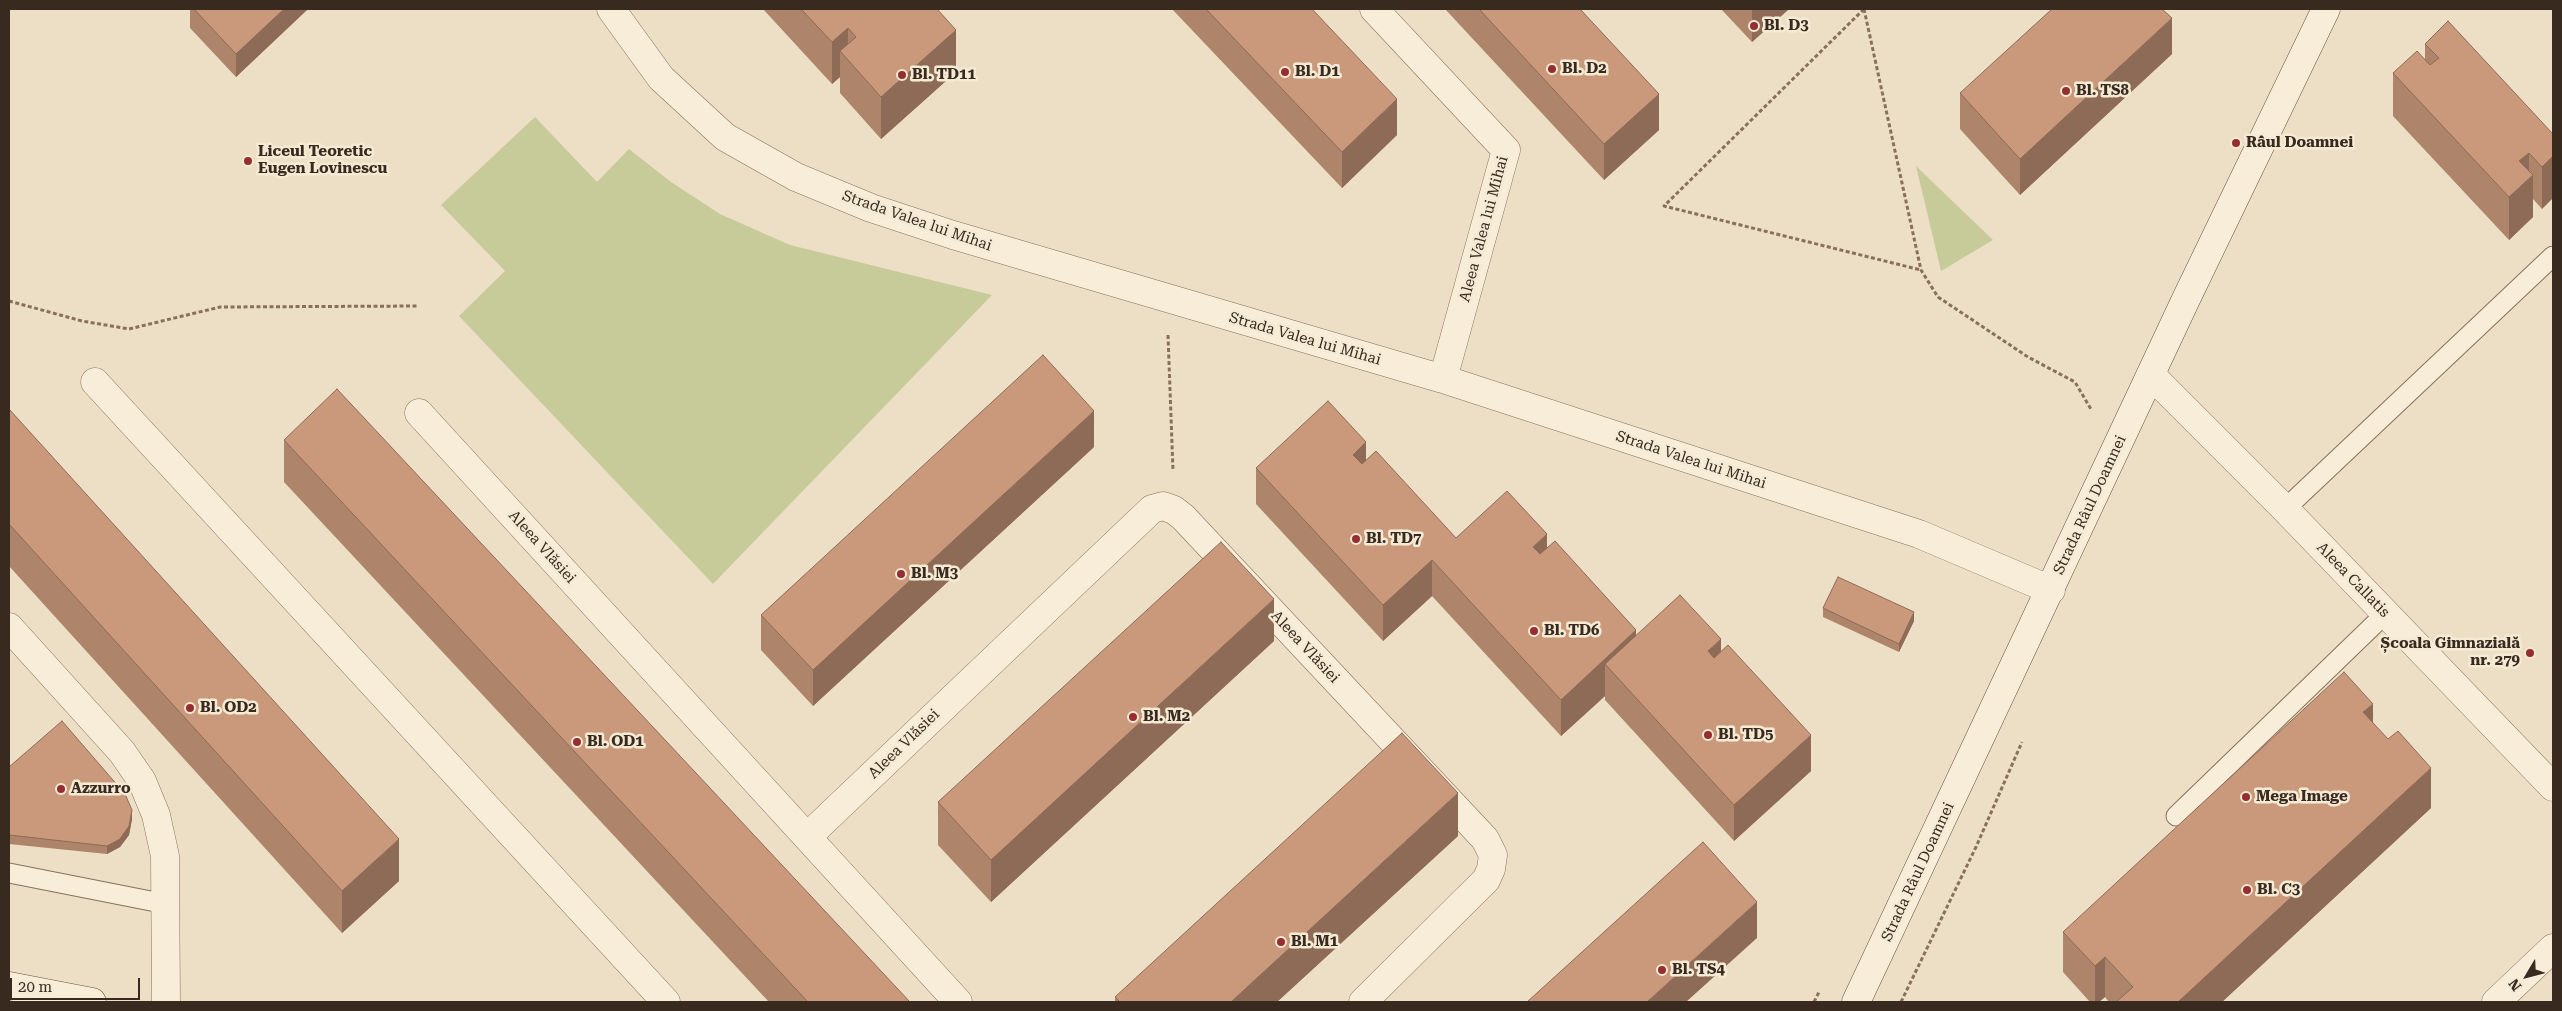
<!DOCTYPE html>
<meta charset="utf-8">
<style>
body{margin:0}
#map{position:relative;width:2562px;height:1011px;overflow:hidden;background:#eddfc5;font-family:"Roboto Serif",serif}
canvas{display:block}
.frame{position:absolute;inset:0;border:10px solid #382a1f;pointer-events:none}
.north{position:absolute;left:2502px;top:951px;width:50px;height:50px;-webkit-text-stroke:4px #f5ead4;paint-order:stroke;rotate:233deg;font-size:14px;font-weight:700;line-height:20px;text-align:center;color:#382a1f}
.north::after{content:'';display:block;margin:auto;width:18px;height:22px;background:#382a1f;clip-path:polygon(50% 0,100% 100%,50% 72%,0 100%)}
.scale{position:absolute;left:10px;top:978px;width:130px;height:22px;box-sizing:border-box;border:2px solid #382a1f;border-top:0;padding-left:6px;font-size:15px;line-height:18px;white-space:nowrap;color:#382a1f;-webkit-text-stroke:4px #f5ead4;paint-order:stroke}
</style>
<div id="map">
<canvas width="2562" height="1011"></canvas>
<div class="frame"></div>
<div class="north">N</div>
<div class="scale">20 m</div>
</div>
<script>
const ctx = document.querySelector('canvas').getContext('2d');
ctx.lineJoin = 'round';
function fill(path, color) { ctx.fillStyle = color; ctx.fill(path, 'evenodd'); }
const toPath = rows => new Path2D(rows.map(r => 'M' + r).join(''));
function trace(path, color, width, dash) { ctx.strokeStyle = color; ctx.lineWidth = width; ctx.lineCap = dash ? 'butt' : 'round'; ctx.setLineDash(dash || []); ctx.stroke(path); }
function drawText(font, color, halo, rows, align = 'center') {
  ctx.font = font + ' "Roboto Serif",serif'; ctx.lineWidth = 5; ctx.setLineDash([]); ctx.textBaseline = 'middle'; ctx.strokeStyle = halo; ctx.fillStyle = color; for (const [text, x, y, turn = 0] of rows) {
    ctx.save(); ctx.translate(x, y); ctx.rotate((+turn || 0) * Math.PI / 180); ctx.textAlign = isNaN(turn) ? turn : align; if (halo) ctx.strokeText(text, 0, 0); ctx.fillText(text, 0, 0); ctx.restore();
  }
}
const green = toPath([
 [535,117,597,182,629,149,671,182,720,214,790,245,992,295,713,584,459,316,505,271,441,205],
 [1916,166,1993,240,1941,271]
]);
const path = toPath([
 [1864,9,1664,206,1921,270],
 [1864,9,1921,270,1938,297,2028,357,2075,382,2092,411],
 [9,301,82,321,129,329,220,307,418,306],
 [1168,335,1173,471],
 [1814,1002,1819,992],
 [1901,1002,1976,847,2022,742]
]);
const lane = toPath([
 [2285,509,2553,256],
 [2176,816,2385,614],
 [9,873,166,904]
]);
const street = toPath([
 [611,9,661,78,725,137,796,177,871,208,953,235,1443,379,1919,534,2051,590],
 [1374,9,1506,150,1443,379],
 [2151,375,2285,509,2553,787],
 [95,382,666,1002],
 [419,413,958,1002],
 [9,627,122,752,142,781,156,815,165,856,166,1002],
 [807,837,1152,509,1163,506,1174,510,1183,517,1485,839,1493,855,1491,869,1486,880,1363,1002],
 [2496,1002,2553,948]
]);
const secondary = toPath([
 [9,986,92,1002],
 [1856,1002,2187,297,2326,9]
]);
const wall = toPath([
 [190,9,308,9,236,77,190,28],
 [763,9,937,9,956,72,881,139,840,93,840,77,832,84],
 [1172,9,1312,9,1397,135,1342,188],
 [1445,9,1580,9,1659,130,1604,180],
 [1721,9,1789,9,1752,42],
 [2425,44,2553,134,2542,209,2533,199,2533,217,2509,240,2393,116,2393,73,2425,59],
 [2172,54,2020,195,1960,129,1960,93],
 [9,409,399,881,342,933,9,566],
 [284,440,910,1002,769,1002,284,482],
 [1094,447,813,706,761,650,761,615],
 [1366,461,1456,538,1547,548,1636,635,1721,651,1811,771,1734,841,1605,700,1605,696,1561,736,1432,596,1383,641,1256,504,1256,468],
 [1823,608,1914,621,1899,652,1823,617],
 [1274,641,991,902,938,845,938,802],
 [2373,723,2431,808,2222,1002,2109,1002,2105,997,2099,1002,2090,1002,2063,972,2063,932],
 [9,767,132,819,129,835,120,847,107,854,9,844],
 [1458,836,1277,1002,1115,1002,1115,997]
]);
const shadedWall = toPath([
 [284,9,308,9,236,77,236,54],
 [1752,9,1789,9,1752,42],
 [2172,18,2172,54,2020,195,2020,159],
 [848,28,848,59,840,51,840,77,832,84,832,42],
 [956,30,956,72,881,139,881,97],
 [1659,94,1659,130,1604,180,1604,144],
 [1397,99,1397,135,1342,188,1342,152],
 [2529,153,2529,179,2533,175,2533,217,2509,240,2509,197,2519,161],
 [2553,156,2553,198,2542,209,2542,167],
 [1094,411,1094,447,813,706,813,670],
 [1366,442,1366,478,1353,455],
 [1547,534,1547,570,1533,547],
 [1432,560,1432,596,1383,641,1383,605],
 [1274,599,1274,641,991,902,991,860],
 [1914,612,1914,621,1899,652,1899,644],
 [1636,630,1636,666,1605,664,1605,696,1561,736,1561,700],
 [1721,639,1721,675,1708,651],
 [2373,704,2373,744,2363,712],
 [1811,735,1811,771,1734,841,1734,805],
 [2431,768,2431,808,2222,1002,2178,1002],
 [1458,793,1458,836,1277,1002,1231,1002],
 [132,810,132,819,129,835,120,847,107,854,107,846],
 [399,839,399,881,342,933,342,891],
 [1757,902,1757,938,1686,1002,1647,1002],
 [2105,957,2105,997,2099,1002,2095,1002,2095,966]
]);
const building = toPath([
 [194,9,284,9,236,54,194,9],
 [801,9,937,9,956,30,881,97,840,51,856,37,848,28,832,42,801,9],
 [1206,9,1312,9,1397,99,1342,152,1206,9],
 [1479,9,1580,9,1659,94,1604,144,1479,9],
 [2052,9,2162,9,2172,18,2020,159,1960,93,2052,9],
 [2448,21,2553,134,2553,156,2542,167,2529,153,2519,161,2533,175,2509,197,2393,73,2417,51,2430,65,2439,58,2425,44,2448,21],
 [1043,355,1094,411,813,670,761,615,1043,355],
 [337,389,910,1002,808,1002,284,440,337,389],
 [1328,401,1366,442,1353,455,1362,464,1376,451,1456,538,1507,491,1547,534,1533,547,1540,554,1555,541,1636,630,1561,700,1432,560,1383,605,1256,468,1328,401],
 [9,409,399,839,342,891,9,524,9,409],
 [1221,542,1274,599,991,860,938,802,1221,542],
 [1838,577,1914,612,1899,644,1823,608,1838,577],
 [1680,595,1721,639,1708,651,1714,658,1728,645,1811,735,1734,805,1605,664,1680,595],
 [2344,672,2373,704,2363,712,2388,739,2398,731,2431,768,2178,1002,2116,1002,2133,987,2105,957,2095,966,2063,932,2344,672],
 [62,721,125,794,132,810,129,826,120,839,107,846,9,835,9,767,62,721],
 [1402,733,1458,793,1231,1002,1120,1002,1115,997,1402,733],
 [1703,842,1757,902,1647,1002,1527,1002,1703,842]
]);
const markers = [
 [1754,26,5,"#952d31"],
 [1552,69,5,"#952d31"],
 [1285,72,5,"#952d31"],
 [902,75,5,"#952d31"],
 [2066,91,5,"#952d31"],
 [2236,143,5,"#952d31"],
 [248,161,5,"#952d31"],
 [1356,539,5,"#952d31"],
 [901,574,5,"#952d31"],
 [1534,631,5,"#952d31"],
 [2530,653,5,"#952d31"],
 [190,708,5,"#952d31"],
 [1133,717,5,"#952d31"],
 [1708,735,5,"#952d31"],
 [577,742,5,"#952d31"],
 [61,789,5,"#952d31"],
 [2246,797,5,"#952d31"],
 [2247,890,5,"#952d31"],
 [1281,942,5,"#952d31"],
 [1662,970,5,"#952d31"]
];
const poiNames = [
 ["Bl. D3",1764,26],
 ["Bl. D2",1562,69],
 ["Bl. D1",1295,72],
 ["Bl. TD11",912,75],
 ["Bl. TS8",2076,91],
 ["Râul Doamnei",2246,143],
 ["Liceul Teoretic",258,152],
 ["Eugen Lovinescu",258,169],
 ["Bl. TD7",1366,539],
 ["Bl. M3",911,574],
 ["Bl. TD6",1544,631],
 ["Școala Gimnazială",2520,644,"right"],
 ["nr. 279",2520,661,"right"],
 ["Bl. OD2",200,708],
 ["Bl. M2",1143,717],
 ["Bl. TD5",1718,735],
 ["Bl. OD1",587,742],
 ["Azzurro",71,789],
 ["Mega Image",2256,797],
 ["Bl. C3",2257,890],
 ["Bl. M1",1291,942],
 ["Bl. TS4",1672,970]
];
const streetNames = [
 ["Strada Valea lui Mihai",917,221,19],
 ["Aleea Valea lui Mihai",1484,229,-75],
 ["Strada Valea lui Mihai",1305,339,16],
 ["Strada Valea lui Mihai",1691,460,18],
 ["Strada Râul Doamnei",2090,505,-65],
 ["Aleea Vlăsiei",542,547,48],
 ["Aleea Callatis",2353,580,46],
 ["Aleea Vlăsiei",1305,647,47],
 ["Aleea Vlăsiei",904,744,-44],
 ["Strada Râul Doamnei",1918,872,-65]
];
fill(green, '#c7cb99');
trace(lane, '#88715b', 21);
trace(street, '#88715b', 29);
trace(secondary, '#69523e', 29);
trace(path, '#88715b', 3, [4, 2.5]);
trace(lane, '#f8edd8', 19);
trace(street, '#f8edd8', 28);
trace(secondary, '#f8edd8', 28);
fill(wall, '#ae846a');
fill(shadedWall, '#8d6b56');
fill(building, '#ca997b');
trace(building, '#8d6b56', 1);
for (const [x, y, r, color] of markers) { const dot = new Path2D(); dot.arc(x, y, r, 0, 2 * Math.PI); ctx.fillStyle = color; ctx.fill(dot); trace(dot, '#f5ead4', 2); }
drawText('bold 15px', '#382a1f', '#f5ead4', poiNames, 'left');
drawText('15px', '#382a1f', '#f5ead4', streetNames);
</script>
